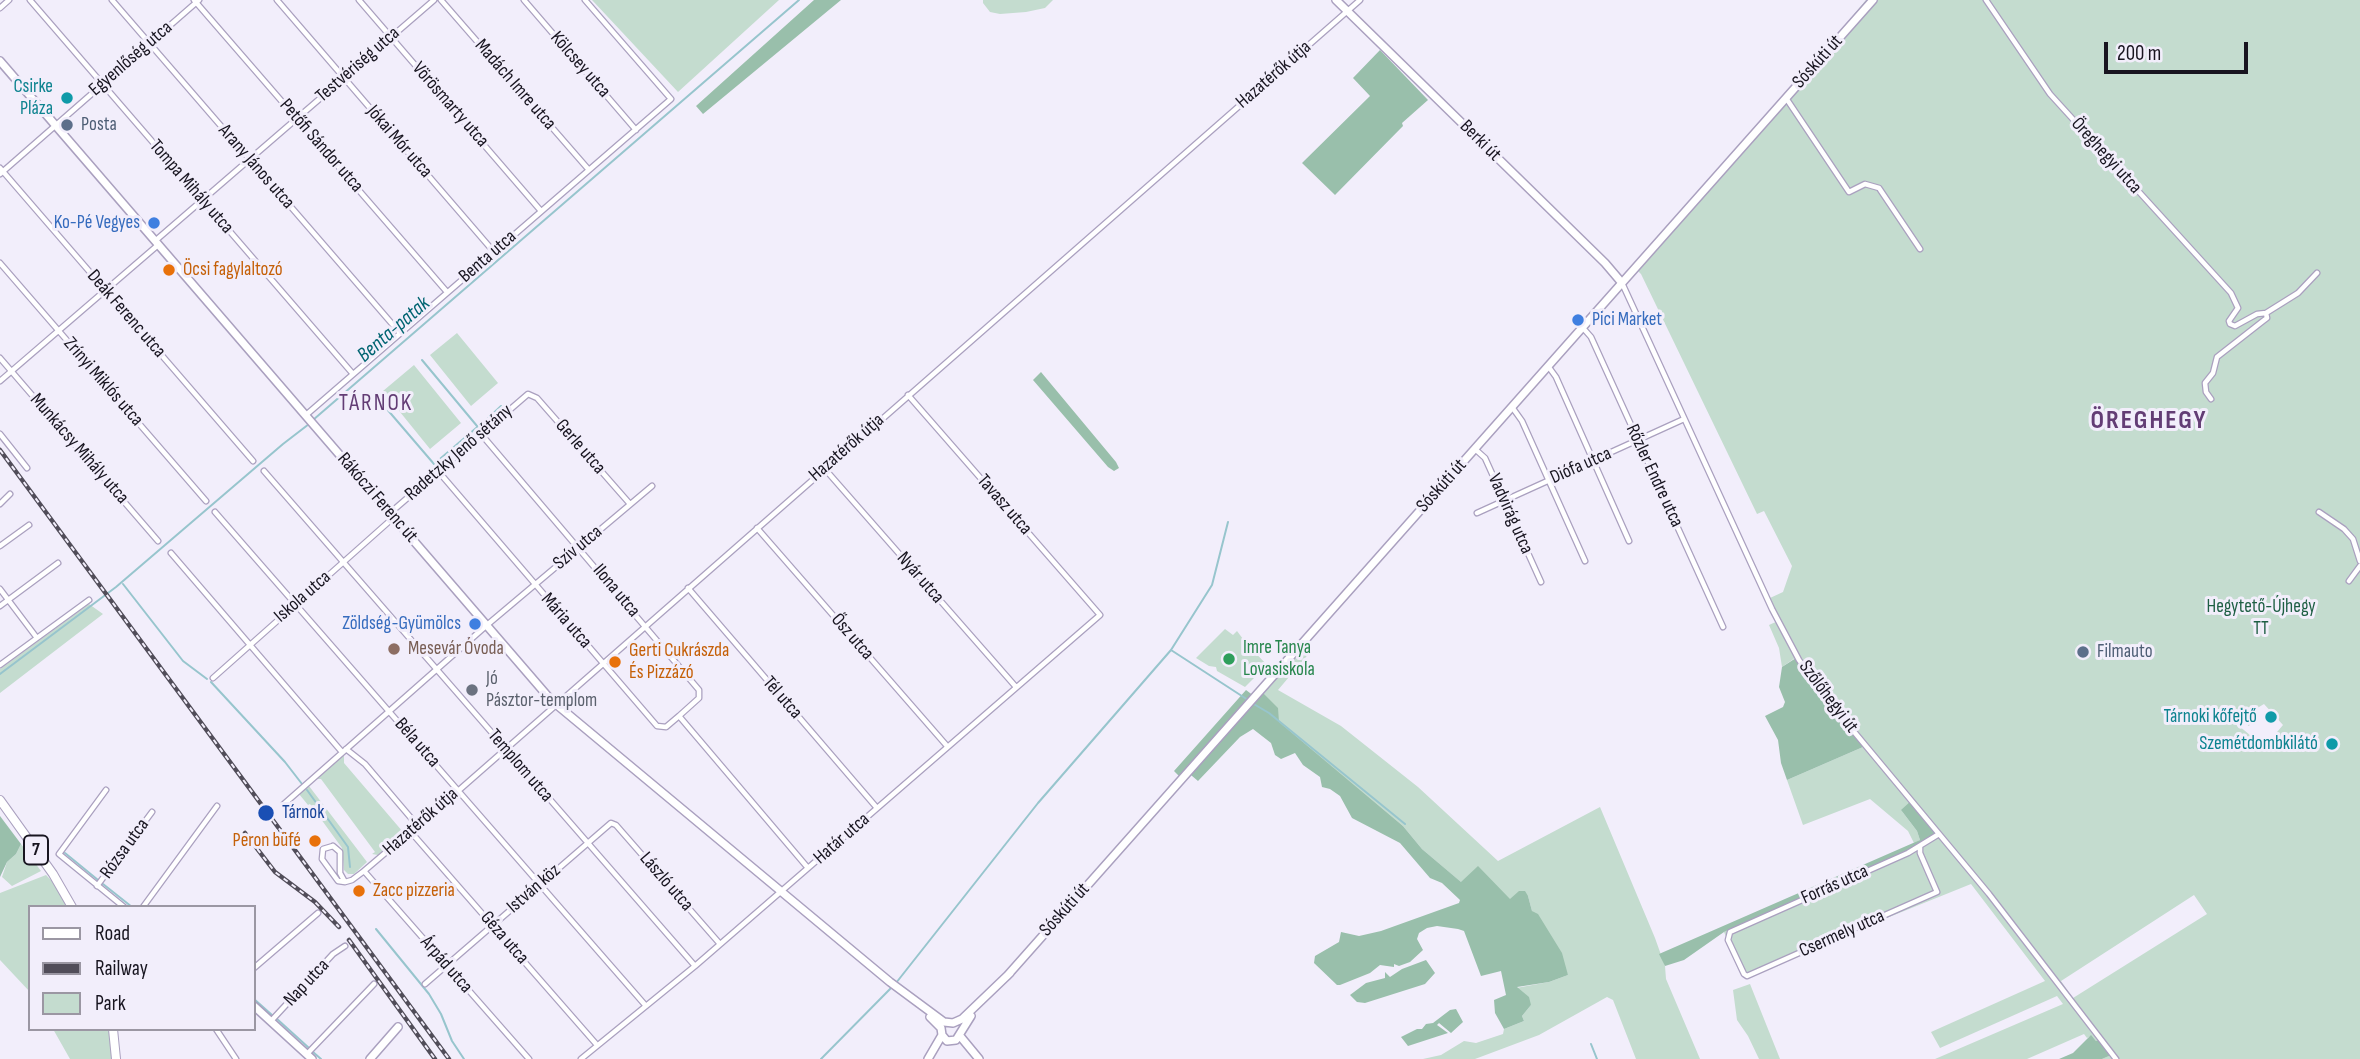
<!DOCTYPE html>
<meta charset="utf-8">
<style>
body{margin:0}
#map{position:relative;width:2360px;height:1059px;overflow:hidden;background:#f2eefb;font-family:"Sofia Sans Condensed",sans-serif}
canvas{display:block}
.legend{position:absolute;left:28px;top:905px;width:228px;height:126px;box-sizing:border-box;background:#f2eefb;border:2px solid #9b97a3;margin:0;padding:9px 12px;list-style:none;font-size:21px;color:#181520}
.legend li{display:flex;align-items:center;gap:14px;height:35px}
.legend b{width:35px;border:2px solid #9b97a3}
.scale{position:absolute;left:2104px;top:42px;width:144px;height:32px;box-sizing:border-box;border:4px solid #181520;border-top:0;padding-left:9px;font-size:21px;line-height:24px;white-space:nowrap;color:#181520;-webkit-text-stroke:5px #f2eefb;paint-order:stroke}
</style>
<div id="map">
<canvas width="2360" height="1059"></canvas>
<ul class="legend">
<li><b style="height:9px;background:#fff"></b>Road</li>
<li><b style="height:9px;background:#514d59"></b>Railway</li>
<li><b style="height:19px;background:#c4dccf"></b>Park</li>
</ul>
<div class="scale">200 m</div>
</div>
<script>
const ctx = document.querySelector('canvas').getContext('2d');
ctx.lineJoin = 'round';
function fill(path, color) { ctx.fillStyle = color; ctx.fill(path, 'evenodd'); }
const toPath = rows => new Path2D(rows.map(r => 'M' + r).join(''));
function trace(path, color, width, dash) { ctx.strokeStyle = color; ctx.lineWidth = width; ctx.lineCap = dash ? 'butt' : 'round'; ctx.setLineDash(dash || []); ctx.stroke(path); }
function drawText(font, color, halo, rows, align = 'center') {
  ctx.font = font + ' "Sofia Sans Condensed",sans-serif'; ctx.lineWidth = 6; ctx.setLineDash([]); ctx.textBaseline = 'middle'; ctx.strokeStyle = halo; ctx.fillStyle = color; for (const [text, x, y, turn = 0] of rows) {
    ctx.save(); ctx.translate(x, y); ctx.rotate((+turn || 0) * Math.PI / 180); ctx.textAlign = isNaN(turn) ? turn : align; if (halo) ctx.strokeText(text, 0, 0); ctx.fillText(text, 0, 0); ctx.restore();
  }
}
const green = toPath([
 [592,0,779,0,678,92],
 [983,0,1053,0,1045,8,1026,12,1000,14,990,12,983,3],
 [1866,0,2360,0,2360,1059,2102,1059,2110,1055,2091,1036,2087,1038,2084,1034,2027,1059,1935,1059,2063,1004,2057,996,1940,1048,1931,1032,2045,981,1971,884,1743,976,1724,932,1917,847,1936,833,1901,810,1917,831,1920,840,1914,843,1908,831,1870,799,1803,825,1787,780,1863,747,1795,658,1782,667,1779,648,1769,625,1780,620,1770,598,1783,592,1792,566,1764,511,1757,514,1641,274,1634,267,1789,91],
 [2264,704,2283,725,2266,745,2256,740,2222,712,2226,711,2249,726,2254,717,2254,710],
 [2194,895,2207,914,2073,998,2061,981],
 [457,333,498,383,471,406,430,355],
 [414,365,461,423,430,449,383,391],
 [89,604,103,614,0,693,0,669],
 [1225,629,1233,635,1237,631,1243,639,1244,644,1246,643,1267,665,1245,687,1217,671,1216,667,1209,666,1196,658],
 [1305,646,1311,651,1278,690,1341,726,1418,787,1498,861,1600,807,1655,938,1665,966,1666,979,1700,1059,1636,1059,1613,1000,1607,997,1539,1035,1475,1059,1423,1059,1441,1055,1464,1041,1476,1043,1503,1034,1504,1029,1524,1021,1522,1016,1531,1005,1516,988,1549,982,1568,975,1532,911,1528,896,1511,900,1462,883,1422,849,1403,826,1278,722,1263,693],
 [344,755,344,763,403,832,378,855,372,854,375,852,321,779,317,779],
 [309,786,367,862,354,874,348,874,344,870,342,848,310,804,308,805,299,794],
 [21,844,41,871,12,886,2,877,7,862,16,854],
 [46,875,55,884,68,907,30,907,30,992,0,960,0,893],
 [1750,984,1780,1059,1759,1059,1748,1036,1737,1020,1733,990],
 [53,1029,109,1029,112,1059,70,1059]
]);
const forest = toPath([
 [814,0,841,0,703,114,696,106],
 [1380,50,1428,100,1402,123,1403,126,1335,195,1302,163,1370,96,1353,78],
 [1041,372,1116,462,1119,468,1114,471,1108,467,1033,380],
 [1796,658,1863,747,1787,780,1781,763,1778,740,1765,716,1783,707,1785,702,1779,687,1782,667],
 [1246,690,1258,699,1263,693,1278,708,1279,722,1403,826,1422,849,1461,882,1478,866,1510,899,1519,891,1525,891,1528,896,1532,911,1538,914,1562,953,1568,975,1549,982,1517,987,1529,997,1531,1005,1522,1016,1524,1021,1504,1029,1495,1013,1494,1000,1506,995,1501,971,1481,976,1464,931,1458,929,1437,926,1427,928,1419,933,1417,939,1423,950,1410,962,1399,966,1394,964,1394,967,1380,965,1370,973,1340,985,1337,985,1314,963,1315,956,1339,942,1341,932,1359,936,1381,931,1459,903,1460,900,1442,883,1430,878,1400,843,1352,818,1340,796,1330,789,1322,787,1320,777,1303,765,1295,753,1281,759,1275,755,1271,743,1253,729,1240,737,1198,781,1185,770,1179,776,1174,771],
 [1911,801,1936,834,1917,847,1724,932,1684,960,1665,966,1659,954,1920,840,1917,831,1901,810],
 [0,816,21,844,16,854,7,862,0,877],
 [1426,960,1435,973,1425,984,1365,1003,1357,1002,1350,995,1366,983,1385,978,1385,972,1390,977,1402,969],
 [1456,1009,1463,1022,1451,1033,1439,1023,1437,1025,1448,1033,1408,1046,1401,1037,1417,1029,1422,1029,1426,1024,1433,1023,1450,1010],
 [2091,1035,2096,1041,2099,1040,2111,1055,2102,1059,2059,1059,2073,1053]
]);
const stream = toPath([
 [422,360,477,426],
 [374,394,434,464,482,423],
 [313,420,799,0],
 [485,421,501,406],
 [123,584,183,661,207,679],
 [1171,650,1248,700],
 [0,674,116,587,283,444,309,424],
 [211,682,285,762,302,784],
 [1252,703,1269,713,1405,824],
 [307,790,348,847,350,867],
 [65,853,98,880],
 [103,884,132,907],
 [376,929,429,994,441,1014,452,1041,464,1059],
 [896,983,1038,803,1171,650,1212,585,1228,522],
 [254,999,272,1015],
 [277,1019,309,1048],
 [1591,1044,1597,1059],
 [313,1052,321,1059],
 [821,1059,892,987]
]);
const street = toPath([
 [30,0,353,374],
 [112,0,400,333],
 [194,0,447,292],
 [277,0,494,252],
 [359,0,541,211],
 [441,0,589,170],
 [524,0,636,130],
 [1986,0,2050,94,2231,293,2238,308,2229,321,2230,324,2235,326,2257,314,2266,313,2298,293,2317,273],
 [0,8,9,0],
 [1786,98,1849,192,1865,184,1879,188,1920,249],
 [0,168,253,461],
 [0,174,199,0],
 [155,241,434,0],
 [0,263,206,501],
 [1622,283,1772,609,1799,660,1831,704,1989,894,2116,1059],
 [1583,328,1591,337,1723,627],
 [0,358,158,541],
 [1548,366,1556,377,1629,541],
 [0,381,158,245],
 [2211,399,2206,392,2205,383,2213,373,2217,357,2263,321,2267,318,2266,313],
 [1512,407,1522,421,1585,561],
 [306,415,671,99,585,0],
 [0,434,27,468],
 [481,434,699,690,699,698,679,716],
 [1475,449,1485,458,1541,582],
 [824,468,1016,687],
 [264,471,695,966],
 [438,471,657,726,666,727,679,716,808,868],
 [0,504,10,494],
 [215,512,646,1006],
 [2319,512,2344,529,2353,539,2360,561],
 [390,513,528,394,537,398,630,504],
 [1477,513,1684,419],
 [757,528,947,746],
 [0,546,29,525],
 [171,553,342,752],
 [2349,581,2360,566],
 [688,588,877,808],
 [0,589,37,638],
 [0,606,58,563],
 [0,665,89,600],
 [213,678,393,518],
 [346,749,365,764,417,825],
 [106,790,59,854,124,907],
 [284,804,487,625,652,486],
 [410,831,597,1045],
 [333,846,340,852,340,873,345,882,338,881,322,859,323,849,333,846],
 [1920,847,1920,853,1937,892,1747,976,1744,974,1728,940,1730,932,1908,853,1939,834],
 [364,871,529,1059],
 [345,882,352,880,364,871,458,791,1360,0],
 [97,886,152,812],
 [143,907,217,806],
 [254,968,318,913],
 [425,984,611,823,616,825,720,944],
 [271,1021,333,954,345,946],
 [216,1029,236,1059],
 [307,1054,374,984],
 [581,1059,695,966,1100,615,908,395]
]);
const secondary = toPath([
 [1336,0,1605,263,1622,283],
 [0,61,551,700,890,982,944,1022,953,1023,962,1019,1010,973],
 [1007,976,1873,0],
 [254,1006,312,1059],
 [942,1035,947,1041,956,1040,971,1016],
 [960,1036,979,1059],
 [370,1059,398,1027],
 [928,1059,942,1035,941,1028,930,1017]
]);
const primary = toPath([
 [0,800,53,874,72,907],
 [113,1029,116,1059]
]);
const rail = toPath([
 [0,450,449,1059],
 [245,833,275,872,315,902,339,927],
 [349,940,435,1059]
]);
const markers = [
 [67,98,7,"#0f9aa8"],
 [67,125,7,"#5c6f8a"],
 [154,223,7,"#3f7fe0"],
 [169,270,7,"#e8710a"],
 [1578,320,7,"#3f7fe0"],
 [475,624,7,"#3f7fe0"],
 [394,649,7,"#8d6e63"],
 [2083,652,7,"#5c6f8a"],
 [1229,659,7,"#2e9e5b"],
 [615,662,7,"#e8710a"],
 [472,690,7,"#6b7280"],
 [2271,717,7,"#0f9aa8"],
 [2332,744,7,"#0f9aa8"],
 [266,813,9,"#1a4fb4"],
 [315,841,7,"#e8710a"],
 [359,891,7,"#e8710a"]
];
const shields = [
 [36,850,24]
];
const shieldNames = [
 ["7",36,850]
];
const streetNames = [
 ["Egyenlőség utca",131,59,-41],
 ["Sóskúti út",1818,62,-48],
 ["Testvériség utca",358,65,-41],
 ["Kölcsey utca",580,65,49],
 ["Hazatérők útja",1274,75,-41],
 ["Madách Imre utca",515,85,49],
 ["Vörösmarty utca",450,105,49],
 ["Berki út",1480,141,45],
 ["Jókai Mór utca",399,142,49],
 ["Petőfi Sándor utca",321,146,49],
 ["Öreghegyi utca",2106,156,48],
 ["Arany János utca",256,167,49],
 ["Tompa Mihály utca",191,187,49],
 ["Benta utca",488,257,-41],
 ["Deák Ferenc utca",126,314,49],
 ["Zrínyi Miklós utca",103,382,49],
 ["Gerle utca",580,447,49],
 ["Hazatérők útja",847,448,-41],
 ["Munkácsy Mihály utca",79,449,49],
 ["Radetzky Jenő sétány",459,453,-41],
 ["Diófa utca",1581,466,-24],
 ["Rőzler Endre utca",1654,476,65],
 ["Sóskúti út",1442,486,-48],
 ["Rákóczi Ferenc út",377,498,49],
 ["Tavasz utca",1004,505,49],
 ["Vadvirág utca",1510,514,66],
 ["Szív utca",578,548,-40],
 ["Nyár utca",920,578,49],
 ["Ilona utca",616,591,50],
 ["Iskola utca",303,597,-41],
 ["Mária utca",566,621,49],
 ["Ősz utca",852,637,49],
 ["Szőlőhegyi út",1828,697,53],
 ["Tél utca",782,698,49],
 ["Béla utca",417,743,49],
 ["Templom utca",520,766,49],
 ["Hazatérők útja",421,822,-41],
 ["Határ utca",842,839,-41],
 ["Rózsa utca",125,849,-54],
 ["László utca",666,882,49],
 ["Forrás utca",1835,885,-24],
 ["István köz",534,889,-41],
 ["Sóskúti út",1065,910,-48],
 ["Csermely utca",1842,934,-24],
 ["Géza utca",504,938,49],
 ["Árpád utca",446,965,49],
 ["Nap utca",307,983,-47]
];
const cultureNames = [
 ["Csirke",53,87],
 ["Pláza",53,109],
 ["Tárnoki kőfejtő",2257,717],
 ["Szemétdombkilátó",2318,744]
];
const serviceNames = [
 ["Posta",81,125],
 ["Filmauto",2097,652]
];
const shopNames = [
 ["Ko-Pé Vegyes",140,223],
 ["Pici Market",1592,320,"left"],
 ["Zöldség-Gyümölcs",461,624]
];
const foodNames = [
 ["Öcsi fagylaltozó",183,270],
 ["Gerti Cukrászda",629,651],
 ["És Pizzázó",629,673],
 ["Peron büfé",301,841,"right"],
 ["Zacc pizzeria",373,891]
];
const parkNames = [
 ["Hegytető-Újhegy",2261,607],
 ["TT",2261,629]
];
const leisureNames = [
 ["Imre Tanya",1243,648],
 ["Lovasiskola",1243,670]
];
const educationNames = [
 ["Mesevár Óvoda",408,649]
];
const worshipNames = [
 ["Jó",486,679],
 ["Pásztor-templom",486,701]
];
const transitNames = [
 ["Tárnok",282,813]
];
const waterNames = [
 ["Benta-patak",394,330,-41]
];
const quarterNames = [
 ["TÁRNOK",376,404]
];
const districtNames = [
 ["ÖREGHEGY",2149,421]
];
fill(green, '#c4dccf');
fill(forest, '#99bfab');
trace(stream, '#97c5cd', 2);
trace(street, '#aaa0bf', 7);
trace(secondary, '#aaa0bf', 10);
trace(primary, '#aaa0bf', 10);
trace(street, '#fff', 4.5);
trace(secondary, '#fff', 7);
trace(primary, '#fff', 8);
trace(rail, '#514d59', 4.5);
trace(rail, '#f2eefb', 2, [5]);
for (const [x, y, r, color] of markers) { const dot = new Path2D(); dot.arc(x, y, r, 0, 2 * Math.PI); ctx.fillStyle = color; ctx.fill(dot); trace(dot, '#f2eefb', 2.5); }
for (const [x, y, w] of shields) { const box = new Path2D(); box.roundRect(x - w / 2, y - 14.5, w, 29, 5); ctx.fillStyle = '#f2eefb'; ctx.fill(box); trace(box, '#181520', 2); }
drawText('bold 18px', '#181520', null, shieldNames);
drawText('19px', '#181520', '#f2eefb', streetNames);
drawText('19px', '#0d838f', '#f2eefb', cultureNames, 'right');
drawText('19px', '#4e5e75', '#f2eefb', serviceNames, 'left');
drawText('19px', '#366cbe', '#f2eefb', shopNames, 'right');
drawText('19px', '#c56008', '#f2eefb', foodNames, 'left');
drawText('19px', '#1e5f44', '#f2eefb', parkNames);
drawText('19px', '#27864d', '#f2eefb', leisureNames, 'left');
drawText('19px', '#785e54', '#f2eefb', educationNames, 'left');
drawText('19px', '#5b616d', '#f2eefb', worshipNames, 'left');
drawText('19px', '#164399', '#f2eefb', transitNames, 'left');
drawText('italic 21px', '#006471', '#f2eefb', waterNames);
ctx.letterSpacing = '2px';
drawText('23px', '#633d75', '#f2eefb', quarterNames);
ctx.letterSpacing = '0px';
ctx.letterSpacing = '2px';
drawText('bold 26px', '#633d75', '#f2eefb', districtNames);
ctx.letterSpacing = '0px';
</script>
